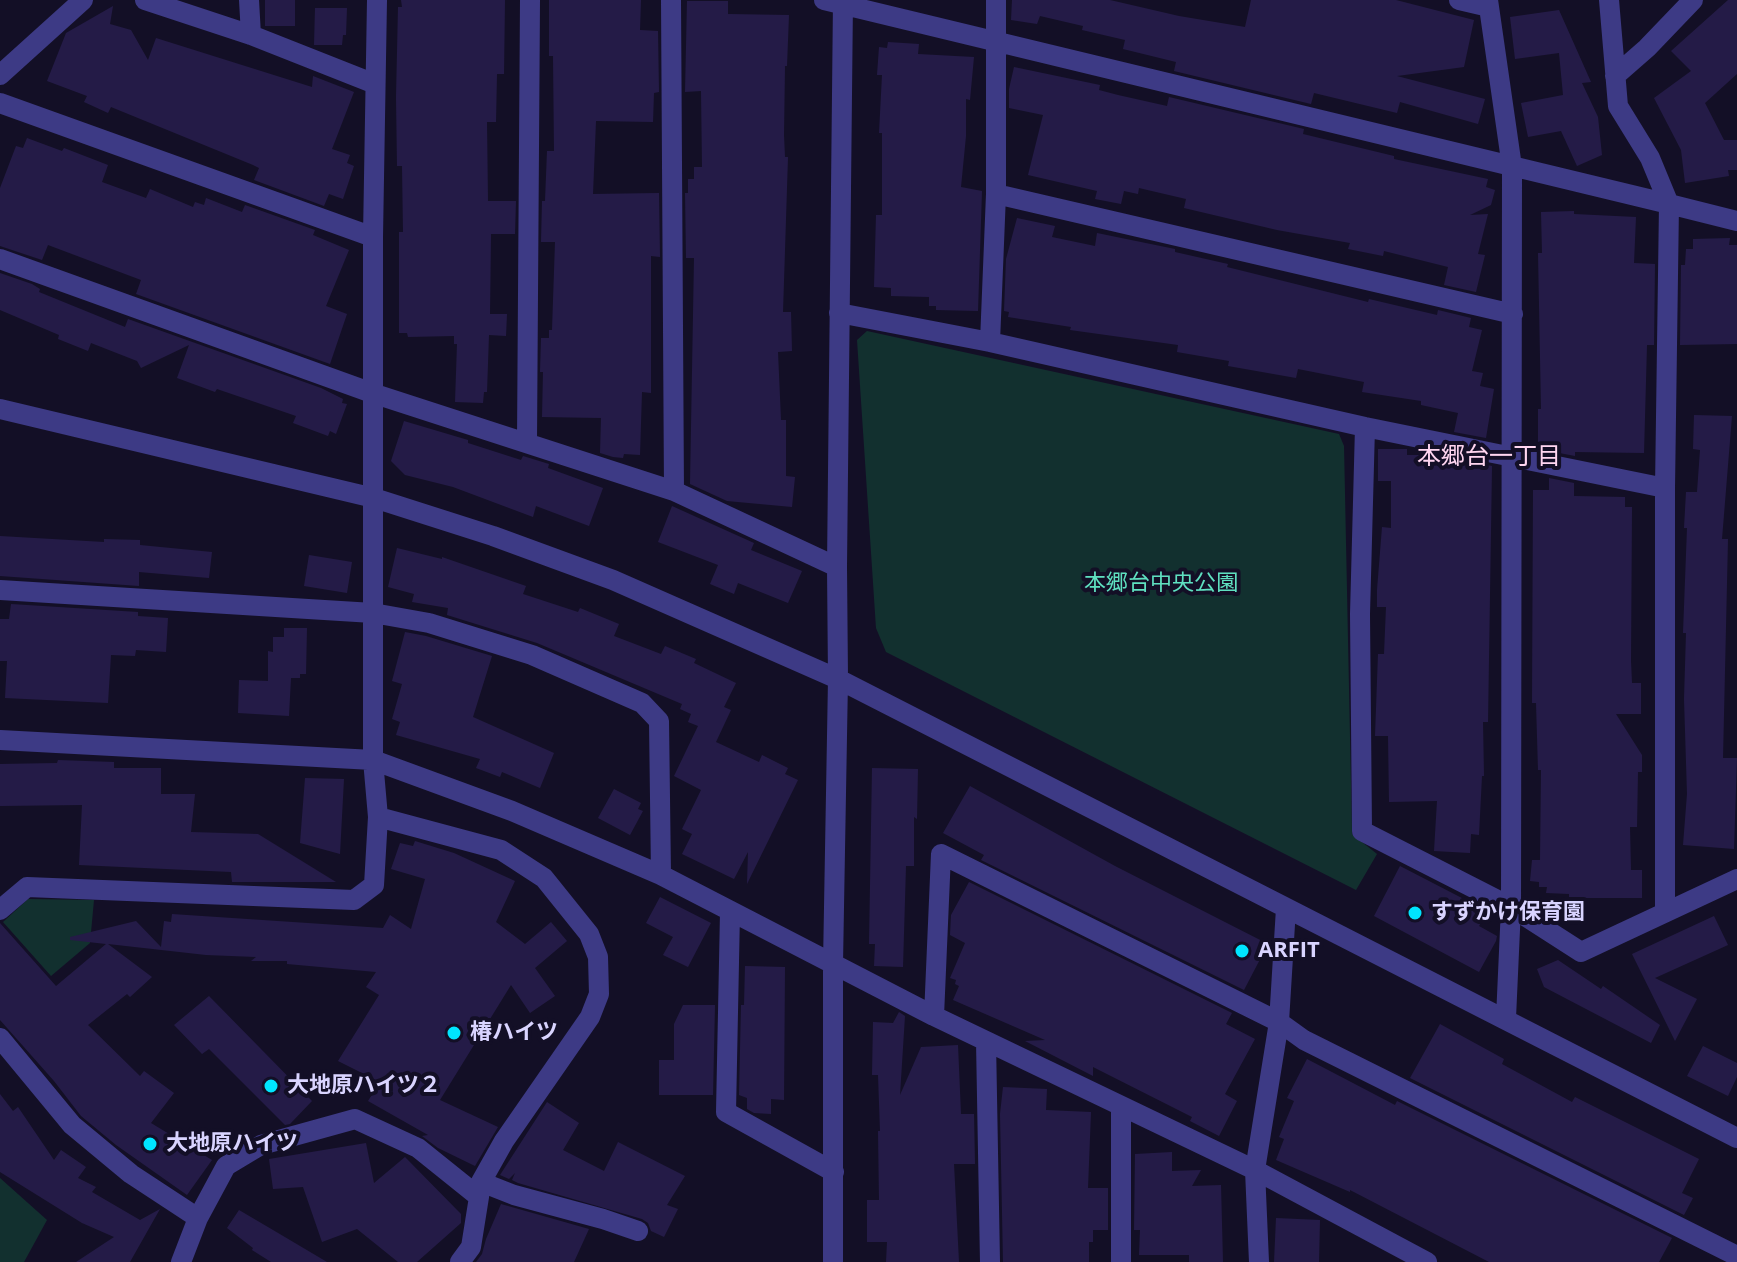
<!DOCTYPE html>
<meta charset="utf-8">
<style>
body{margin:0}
canvas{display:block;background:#130f26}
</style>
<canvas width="1737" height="1262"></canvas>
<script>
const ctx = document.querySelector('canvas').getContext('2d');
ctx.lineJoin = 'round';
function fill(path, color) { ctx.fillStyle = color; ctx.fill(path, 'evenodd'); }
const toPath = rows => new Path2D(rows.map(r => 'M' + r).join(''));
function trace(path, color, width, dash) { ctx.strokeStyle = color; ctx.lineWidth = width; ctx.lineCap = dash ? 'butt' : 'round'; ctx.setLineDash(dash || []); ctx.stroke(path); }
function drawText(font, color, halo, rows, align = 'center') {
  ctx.font = font + ' "Open Sans","Noto Sans JP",sans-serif'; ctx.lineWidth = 8; ctx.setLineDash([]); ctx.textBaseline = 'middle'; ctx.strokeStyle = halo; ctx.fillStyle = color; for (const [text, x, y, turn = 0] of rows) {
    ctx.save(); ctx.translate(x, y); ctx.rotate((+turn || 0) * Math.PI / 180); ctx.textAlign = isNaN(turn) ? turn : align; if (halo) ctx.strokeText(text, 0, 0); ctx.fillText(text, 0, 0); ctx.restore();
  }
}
const green = toPath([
 [867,331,1339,434,1344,446,1352,834,1377,854,1356,890,886,652,876,628,857,340],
 [28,899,94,900,90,943,51,976,3,922],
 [0,1178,47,1220,24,1262,0,1262]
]);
const building = toPath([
 [265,0,295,0,295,26,265,26],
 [401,0,505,0,504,74,497,74,496,122,487,122,488,201,516,201,515,234,491,234,490,314,507,314,506,336,489,335,487,392,484,392,483,403,455,402,457,344,454,344,454,336,408,337,407,333,399,333,399,232,403,232,402,166,397,166,396,97,398,7,402,7],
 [549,0,641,0,640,30,658,31,659,92,654,93,653,122,596,121,593,194,659,193,660,257,651,256,651,393,642,392,640,455,624,454,623,458,613,457,600,453,601,418,542,417,543,372,540,372,541,338,549,338,549,330,552,330,555,242,541,242,542,201,545,201,547,151,554,151,553,56,549,56],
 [1012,0,1110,0,1179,16,1245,27,1251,0,1396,0,1474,20,1464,67,1397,76,1485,99,1478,124,1400,102,1397,113,1314,93,1311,104,1174,71,1176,62,1123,49,1125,40,1082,30,1083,26,1040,16,1037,24,1011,20],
 [1728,0,1737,0,1737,74,1705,103,1724,140,1737,140,1737,170,1728,170,1729,176,1685,183,1681,150,1654,98,1691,71,1671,51],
 [687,1,728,1,728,14,789,15,787,66,785,66,784,135,785,157,788,157,783,312,791,312,792,351,778,352,781,420,786,420,786,476,795,477,792,507,727,501,690,484,694,258,686,258,685,193,688,193,688,179,694,179,694,167,702,167,701,91,685,92],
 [113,6,110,24,131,30,148,60,156,38,312,87,313,76,354,92,332,149,350,155,347,163,354,166,343,199,329,194,324,206,254,180,259,168,253,165,111,107,108,113,84,102,87,96,47,81,66,33],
 [315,8,347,8,346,35,343,35,342,45,314,45],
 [1559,10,1591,82,1582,83,1598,117,1602,155,1577,166,1561,131,1528,137,1521,103,1563,95,1559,53,1515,59,1510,17],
 [888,42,919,44,918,54,974,57,970,100,966,99,966,136,961,187,982,191,978,311,936,310,936,306,929,306,929,297,891,296,891,288,874,287,876,215,882,215,882,133,879,133,882,75,877,75,879,47,887,48],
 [1014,67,1100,85,1099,90,1118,95,1167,106,1169,97,1304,129,1303,134,1394,156,1394,159,1488,179,1486,187,1495,190,1491,205,1470,215,1488,214,1478,254,1485,255,1476,292,1444,285,1448,267,1384,251,1383,256,1348,249,1350,243,1277,230,1184,208,1186,199,1139,188,1138,194,1124,191,1121,204,1095,199,1097,191,1028,175,1043,115,1009,108,1009,89],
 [27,138,62,151,64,148,108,165,102,182,146,198,150,189,193,207,195,202,204,205,206,198,242,212,245,205,315,230,313,235,349,250,326,306,347,314,330,364,136,294,141,280,48,245,42,260,0,246,0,188,16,146,23,148],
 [1574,211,1574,214,1636,217,1634,263,1655,264,1654,345,1647,345,1644,453,1575,452,1575,456,1549,451,1549,444,1538,444,1538,409,1541,409,1538,253,1542,253,1541,212],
 [1017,218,1055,226,1052,237,1095,246,1097,233,1175,249,1175,252,1228,264,1227,267,1368,302,1369,299,1437,315,1438,310,1471,318,1469,327,1482,330,1472,371,1483,373,1480,386,1494,389,1486,438,1454,432,1458,413,1421,405,1421,401,1362,392,1364,382,1298,369,1296,378,1228,366,1229,361,1177,352,1178,345,1070,330,1071,327,1008,317,1009,312,1004,311,1006,259],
 [1730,238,1729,245,1737,245,1737,344,1680,345,1681,265,1685,265,1686,249,1693,249,1693,239],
 [0,273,32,284,40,289,39,292,125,327,128,319,321,388,343,399,342,403,347,404,336,434,330,431,328,436,293,423,296,416,217,389,215,392,177,378,189,345,141,368,137,361,91,343,88,351,58,339,59,335,0,310],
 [1694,415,1732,416,1722,539,1728,539,1723,758,1737,758,1734,849,1683,845,1687,794,1684,699,1686,633,1683,633,1687,528,1684,528,1686,492,1697,492,1700,450,1693,449],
 [404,421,468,440,468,443,521,460,523,456,549,464,548,468,603,488,589,526,536,506,533,517,453,487,405,475,391,461],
 [1378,449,1407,449,1407,455,1437,455,1492,466,1488,722,1483,722,1484,776,1482,776,1479,835,1471,834,1470,853,1434,851,1437,801,1389,802,1388,736,1375,736,1378,654,1384,654,1386,607,1377,607,1377,590,1382,527,1391,528,1391,481,1378,481],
 [1549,478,1574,483,1574,496,1625,497,1625,507,1632,507,1631,661,1632,683,1641,683,1641,714,1616,714,1642,755,1642,772,1638,772,1637,827,1630,827,1631,870,1642,870,1642,898,1569,898,1569,894,1546,893,1547,887,1539,887,1539,882,1530,881,1532,860,1540,860,1541,770,1538,770,1536,703,1532,703,1533,490,1549,490],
 [672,506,754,543,751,550,802,571,788,603,738,583,734,594,710,584,718,565,658,542],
 [0,536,104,542,104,539,140,540,140,545,212,552,209,578,139,572,139,586,0,576],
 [397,548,442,559,442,557,526,586,523,594,578,612,580,608,619,624,614,636,661,654,665,646,696,659,694,663,736,683,724,707,731,710,716,742,759,762,762,755,788,768,785,774,798,780,747,884,748,852,734,879,682,854,692,834,682,829,701,790,674,776,698,726,688,722,691,714,680,709,682,704,537,643,447,615,448,608,412,602,414,594,388,587],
 [309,555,352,562,347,593,304,586],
 [11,604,138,612,138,616,168,618,166,652,136,650,135,656,111,655,108,703,5,698,7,661,0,661,0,619,9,619],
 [284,628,307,628,306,674,300,674,300,678,291,678,289,716,238,713,239,680,268,681,268,651,273,652,273,637,284,637],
 [405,632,426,636,492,656,473,717,554,753,540,788,502,772,500,777,476,768,480,759,396,735,400,722,392,719,402,684,392,681],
 [58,760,114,762,114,768,161,768,161,794,195,794,191,832,258,834,336,882,232,882,231,872,79,865,82,805,0,806,0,764,57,763],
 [872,768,918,769,917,819,914,817,914,866,906,866,903,967,874,966,875,944,869,944],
 [305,778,344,779,340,854,300,843],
 [970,786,1115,866,1268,944,1244,990,981,860,984,855,943,833],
 [614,789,641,803,638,809,643,811,630,835,598,818],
 [415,841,454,853,515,881,496,922,525,944,551,922,567,941,535,968,555,996,530,1013,511,985,440,1100,498,1127,475,1166,438,1148,422,1136,428,1135,368,1101,380,1082,338,1061,379,995,366,987,376,972,287,964,287,961,251,961,256,957,206,955,108,944,152,977,130,997,127,994,88,1025,140,1076,144,1071,174,1093,151,1123,212,1160,187,1195,116,1145,81,1116,54,1081,0,1020,0,923,56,986,106,944,70,940,70,937,136,921,161,947,164,921,171,922,172,914,383,928,390,915,411,929,425,879,391,869,400,843,413,846],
 [1400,866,1487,911,1479,926,1497,936,1496,941,1479,972,1374,916],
 [969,882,1232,1013,1226,1024,1255,1039,1225,1094,1237,1101,1219,1136,1190,1121,1192,1117,1093,1067,1093,1076,1025,1041,1045,1040,953,1000,959,986,955,984,956,980,950,978,965,943,950,935,951,915],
 [660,897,711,923,688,967,663,955,673,937,646,923],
 [1714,916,1728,945,1655,978,1697,999,1675,1041,1632,954],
 [1558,960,1601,989,1603,986,1660,1025,1651,1043,1544,987,1537,969],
 [745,966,785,967,784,1100,771,1099,771,1114,754,1113,747,1109,747,1098,739,1095,741,1005,744,1005],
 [209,996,312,1101,290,1124,285,1125,209,1049,202,1054,174,1025],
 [683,1005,715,1005,713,1095,659,1095,659,1060,674,1060,674,1024],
 [899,1012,905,1016,900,1095,921,1047,958,1045,961,1114,974,1114,975,1164,954,1164,959,1262,886,1262,887,1242,867,1242,867,1200,879,1200,878,1131,880,1131,878,1075,872,1075,873,1022,893,1023],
 [1440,1024,1504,1059,1502,1064,1572,1102,1575,1097,1699,1159,1682,1193,1693,1198,1684,1215,1410,1078],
 [1703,1046,1737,1063,1737,1077,1728,1096,1687,1076],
 [1307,1059,1395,1105,1397,1101,1672,1238,1659,1262,1489,1262,1350,1190,1350,1192,1276,1160,1284,1139,1279,1137,1294,1101,1287,1098],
 [1003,1087,1047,1089,1046,1110,1091,1112,1088,1188,1108,1188,1108,1230,1093,1230,1093,1242,1089,1242,1089,1262,1003,1262,1000,1114],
 [0,1094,13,1111,18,1107,54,1160,61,1150,86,1167,78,1178,96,1187,92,1192,140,1220,160,1209,130,1262,76,1262,114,1237,82,1223,0,1172],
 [547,1102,579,1123,563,1150,604,1171,618,1142,685,1176,667,1205,678,1209,664,1237,651,1231,648,1223,642,1219,518,1183,512,1180,515,1173,509,1179,500,1175],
 [366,1143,374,1183,405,1157,461,1214,461,1223,417,1262,398,1262,357,1229,322,1242,303,1187,273,1189,269,1159],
 [1172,1152,1172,1171,1201,1170,1192,1186,1221,1185,1223,1262,1189,1262,1189,1255,1139,1255,1140,1230,1134,1230,1135,1154],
 [501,1204,589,1229,574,1262,476,1262,482,1254,486,1239],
 [239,1210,273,1230,327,1262,271,1262,252,1250,253,1248,227,1228],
 [1276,1218,1320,1220,1319,1262,1274,1262]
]);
const minor = toPath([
 [145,0,251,35,375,84],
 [249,0,251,35],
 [671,0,674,491],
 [824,0,1669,204,1665,488,1665,912],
 [1459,0,1489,7],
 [1488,0,1512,167,1511,907,1506,1018],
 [1609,0,1618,106,1650,158,1669,204,1737,221],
 [0,75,83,0],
 [1615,76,1647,48,1693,0],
 [0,103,373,237],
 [996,194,1513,314],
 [0,259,375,394,674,491,837,567],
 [839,313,990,342,1365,427,1665,488],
 [990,342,996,194,996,0],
 [0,409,374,498,493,536,613,580,838,679,1737,1138],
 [1365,427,1360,614,1362,831,1511,907,1581,952,1737,879],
 [527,441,530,0],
 [0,590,373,613,429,623,532,655,642,703,659,721,661,875],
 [0,740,373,760,512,811,661,875,934,1016,1255,1170,1427,1262],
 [0,910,27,887,354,900,374,885,378,817,373,760,373,237,377,0],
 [730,912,726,1112,834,1172],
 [934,1016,941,854,1279,1022,1304,1040,1737,1256],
 [0,1038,72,1125,131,1174,198,1218],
 [986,1041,990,1262],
 [1121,1106,1121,1262],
 [481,1182,514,1195,603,1219,638,1231],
 [181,1262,198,1218,226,1166,261,1145,355,1119,418,1148,479,1197,481,1182,504,1141,590,1017,599,994,598,957,589,934,544,878,501,850,378,817],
 [460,1262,471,1247,479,1197],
 [833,1262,833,964,838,679,837,567,843,0],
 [1259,1262,1255,1170,1279,1022,1286,908]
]);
const markers = [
 [1415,913,8,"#00e5ff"],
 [1242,951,8,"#00e5ff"],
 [454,1033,8,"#00e5ff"],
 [271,1086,8,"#00e5ff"],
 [150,1144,8,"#00e5ff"]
];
const parkNames = [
 ["本郷台中央公園",1161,584]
];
const poiNames = [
 ["すずかけ保育園",1431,913],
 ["ARFIT",1258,951],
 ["椿ハイツ",470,1033],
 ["大地原ハイツ２",287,1086],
 ["大地原ハイツ",166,1144]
];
const neighbourhoodNames = [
 ["本郷台一丁目",1489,457]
];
fill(green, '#12302f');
fill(building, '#241b47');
trace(minor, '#3d3a85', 20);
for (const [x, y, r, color] of markers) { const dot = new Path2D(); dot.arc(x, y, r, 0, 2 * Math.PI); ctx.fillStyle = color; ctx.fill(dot); trace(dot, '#130f26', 3); }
drawText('22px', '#5fe0c0', '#130f26', parkNames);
drawText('bold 22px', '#d9d4ff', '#130f26', poiNames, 'left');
drawText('24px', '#ffd6f0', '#130f26', neighbourhoodNames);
</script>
